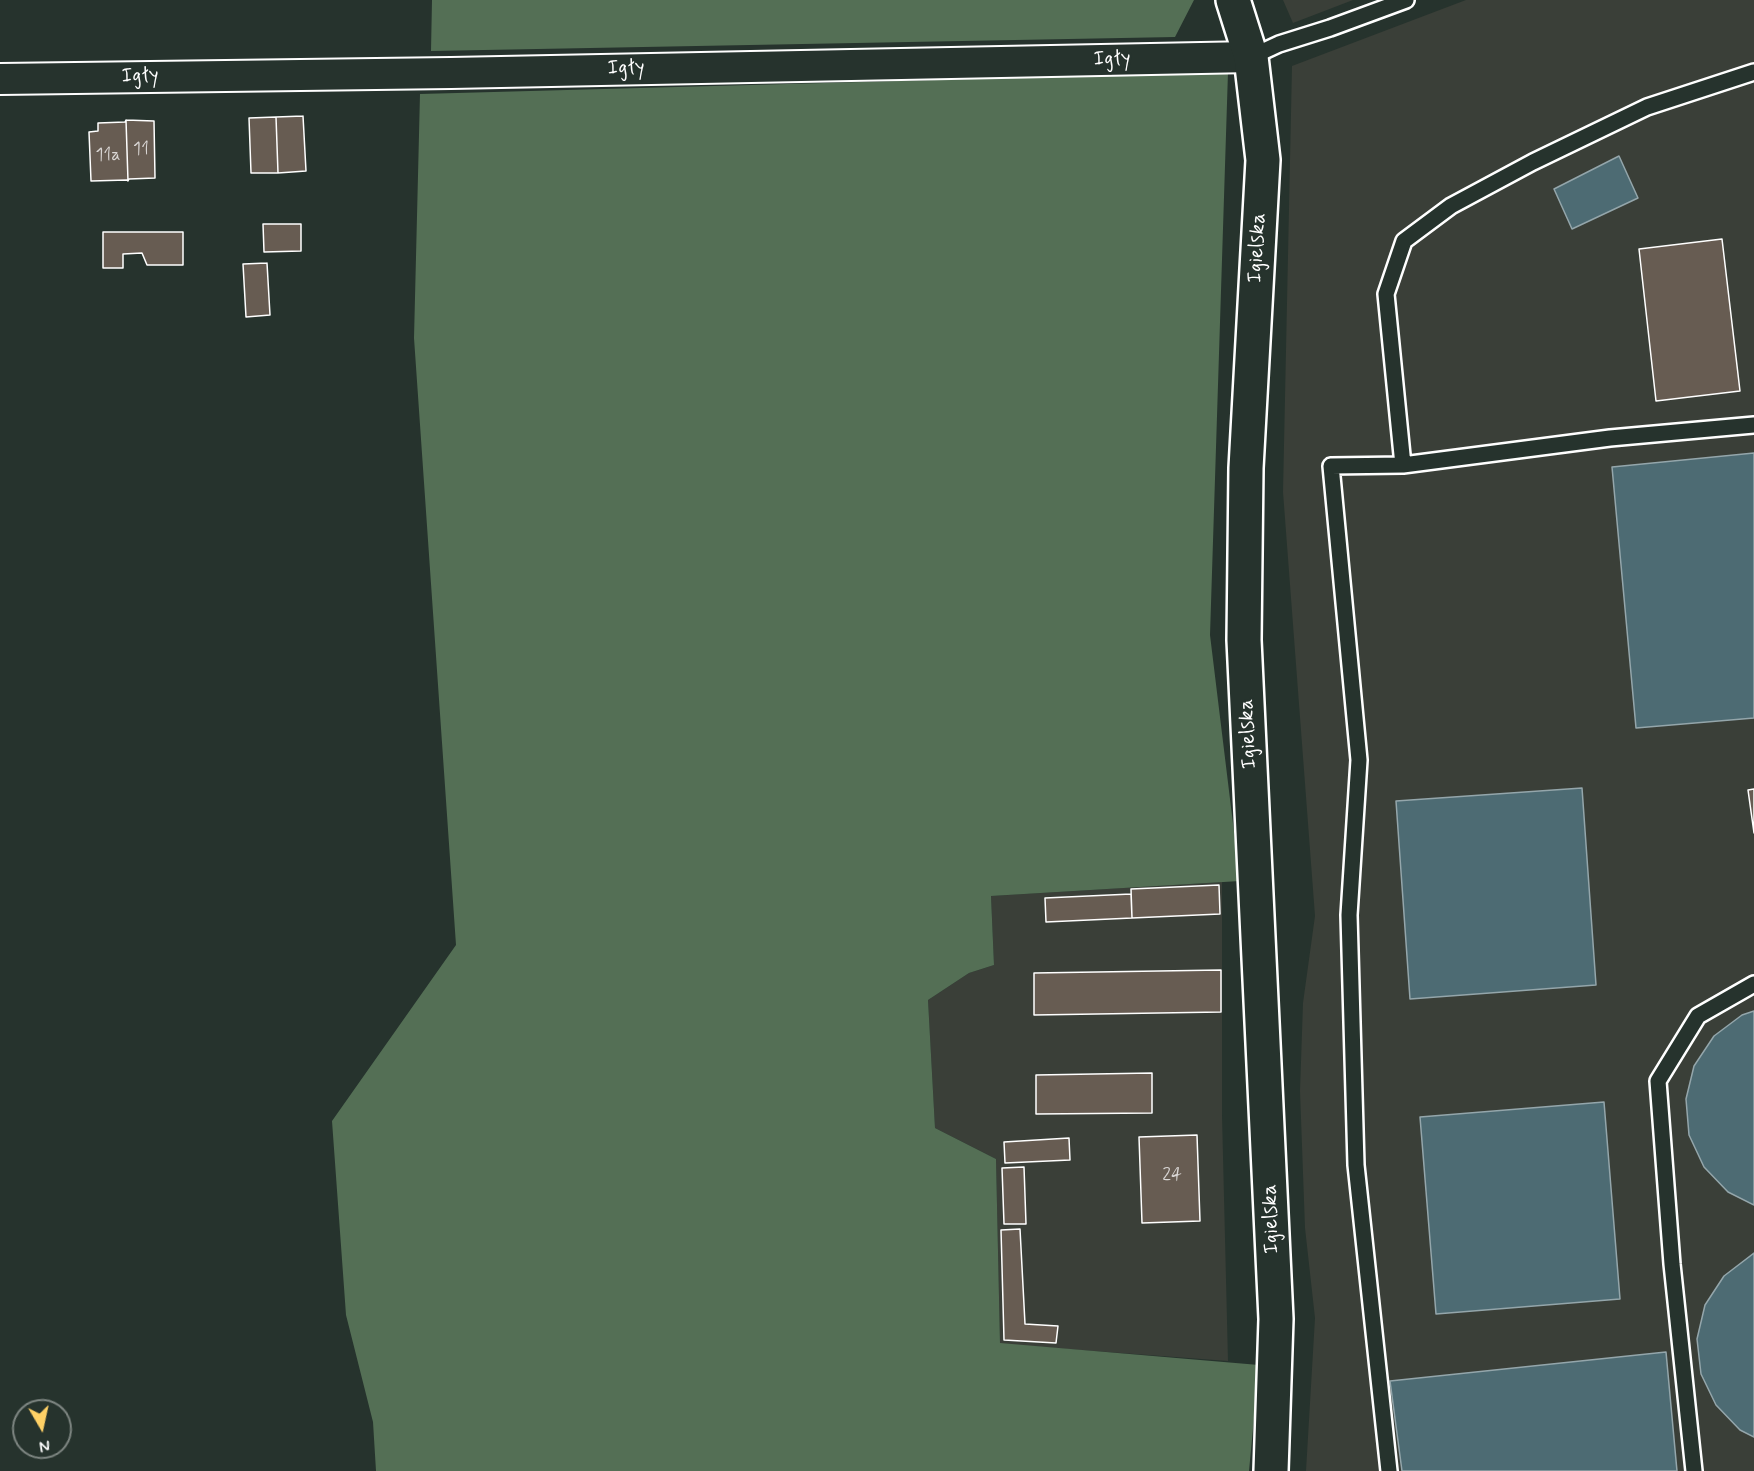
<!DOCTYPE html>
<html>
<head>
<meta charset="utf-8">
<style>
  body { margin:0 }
  #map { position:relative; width:1754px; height:1471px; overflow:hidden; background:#26332d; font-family:Mynerve,sans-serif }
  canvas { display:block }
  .north { position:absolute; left:12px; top:1399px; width:60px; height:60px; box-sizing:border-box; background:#26332d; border:2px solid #7d8581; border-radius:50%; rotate:171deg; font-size:16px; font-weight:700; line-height:24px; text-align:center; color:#fff }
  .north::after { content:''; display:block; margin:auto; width:21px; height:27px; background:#ffd166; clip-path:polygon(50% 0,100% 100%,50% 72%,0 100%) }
</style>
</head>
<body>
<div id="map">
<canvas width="1754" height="1471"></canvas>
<div class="north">N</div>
</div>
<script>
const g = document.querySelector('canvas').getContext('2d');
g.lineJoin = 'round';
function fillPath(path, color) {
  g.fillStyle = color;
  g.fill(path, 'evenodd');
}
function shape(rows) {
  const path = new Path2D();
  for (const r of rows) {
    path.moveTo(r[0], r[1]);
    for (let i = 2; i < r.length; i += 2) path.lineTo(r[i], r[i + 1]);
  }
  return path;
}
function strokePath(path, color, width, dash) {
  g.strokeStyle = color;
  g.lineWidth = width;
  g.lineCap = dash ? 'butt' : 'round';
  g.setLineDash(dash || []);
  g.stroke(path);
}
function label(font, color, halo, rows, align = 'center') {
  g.font = font + ' Mynerve,sans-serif';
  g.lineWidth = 4.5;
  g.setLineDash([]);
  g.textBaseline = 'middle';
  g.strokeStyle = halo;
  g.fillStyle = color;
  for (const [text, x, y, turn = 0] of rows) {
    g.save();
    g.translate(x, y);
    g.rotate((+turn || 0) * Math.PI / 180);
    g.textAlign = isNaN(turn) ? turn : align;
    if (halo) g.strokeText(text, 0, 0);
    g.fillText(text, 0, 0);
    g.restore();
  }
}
const built = shape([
  [1283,0,1353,0,1293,23],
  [1466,0,1754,0,1754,1471,1306,1471,1315,1318,1305,1228,1300,1091,1303,1003,1315,916,1283,492,1292,66],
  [1222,882,1222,1115,1228,1361,1000,1344,996,1159,935,1128,928,1000,969,973,994,965,991,896]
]);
const green = shape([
  [432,0,1194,0,1175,37,431,51],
  [1228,72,1210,635,1240,881,991,896,994,965,969,973,928,1000,935,1128,996,1159,1000,1343,1259,1365,1249,1471,376,1471,373,1422,346,1315,332,1121,456,945,414,338,420,94]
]);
const water = shape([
  [1619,156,1638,198,1572,229,1554,189,1619,156],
  [1754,453,1754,718,1636,728,1612,467,1754,453],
  [1582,788,1596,985,1410,999,1396,801,1582,788],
  [1754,1011,1754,1205,1728,1192,1704,1167,1689,1135,1686,1099,1694,1066,1714,1036,1742,1015,1754,1011],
  [1604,1102,1620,1299,1436,1314,1420,1117,1604,1102],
  [1754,1253,1754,1437,1740,1430,1716,1405,1701,1374,1697,1339,1705,1305,1724,1276,1754,1253],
  [1666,1352,1677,1471,1402,1471,1390,1381,1666,1352]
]);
const building = shape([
  [303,116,306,171,278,173,276,117,303,116],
  [276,117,278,173,251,173,249,118,276,117],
  [126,120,154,121,155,178,129,179,128,181,126,120],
  [126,120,128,181,127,180,91,181,89,132,98,131,98,123,125,122,126,120],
  [263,224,301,224,301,251,264,252,263,224],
  [103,232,183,232,183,265,147,265,142,253,123,254,123,268,103,268,103,232],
  [1722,239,1740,391,1656,401,1639,249,1722,239],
  [267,263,270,315,246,317,243,264,267,263],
  [1754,789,1754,833,1748,790,1754,789],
  [1219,885,1220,914,1132,918,1131,889,1219,885],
  [1131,894,1132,918,1046,922,1045,898,1131,894],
  [1221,970,1221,1012,1034,1015,1034,973,1221,970],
  [1152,1073,1152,1113,1036,1114,1036,1075,1152,1073],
  [1197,1135,1200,1221,1142,1223,1139,1137,1197,1135],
  [1069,1138,1070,1160,1005,1163,1004,1142,1069,1138],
  [1024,1167,1026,1224,1004,1224,1002,1168,1024,1167],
  [1020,1229,1025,1324,1058,1326,1056,1343,1004,1340,1001,1230,1020,1229]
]);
const lane = shape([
  [1251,57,1279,44,1330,28,1406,0],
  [1754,72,1647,107,1533,162,1451,206,1404,241,1386,294,1403,465,1610,438,1754,425],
  [1389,1471,1356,1165,1349,915,1359,760,1331,466,1403,465],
  [1694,1471,1672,1264,1658,1081,1698,1016,1754,984]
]);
const street = shape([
  [0,79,451,73,1251,57]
]);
const secondary = shape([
  [1233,0,1251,57,1263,160,1246,468,1244,640,1276,1319,1271,1471]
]);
const numberNames = [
  ["11",141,150],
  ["11a",108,156],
  ["24",1172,1175]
];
const streetNames = [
  ["Igły",1112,60,-1],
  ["Igły",626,69,-1],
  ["Igły",140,77,-1],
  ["Igielska",1258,248,-87],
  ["Igielska",1249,734,-93],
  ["Igielska",1272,1219,-92]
];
fillPath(built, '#3a3f38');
fillPath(green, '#546f55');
fillPath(water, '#4d6b73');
strokePath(water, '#94a6ab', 1.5);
fillPath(building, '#675c52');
strokePath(building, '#fff', 1.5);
strokePath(lane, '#fff', 20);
strokePath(street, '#fff', 34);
strokePath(secondary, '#fff', 38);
strokePath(lane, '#26332d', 15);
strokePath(street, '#26332d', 30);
strokePath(secondary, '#26332d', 33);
label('18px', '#d9d6d4', null, numberNames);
label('21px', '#fff', '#26332d', streetNames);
</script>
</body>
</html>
